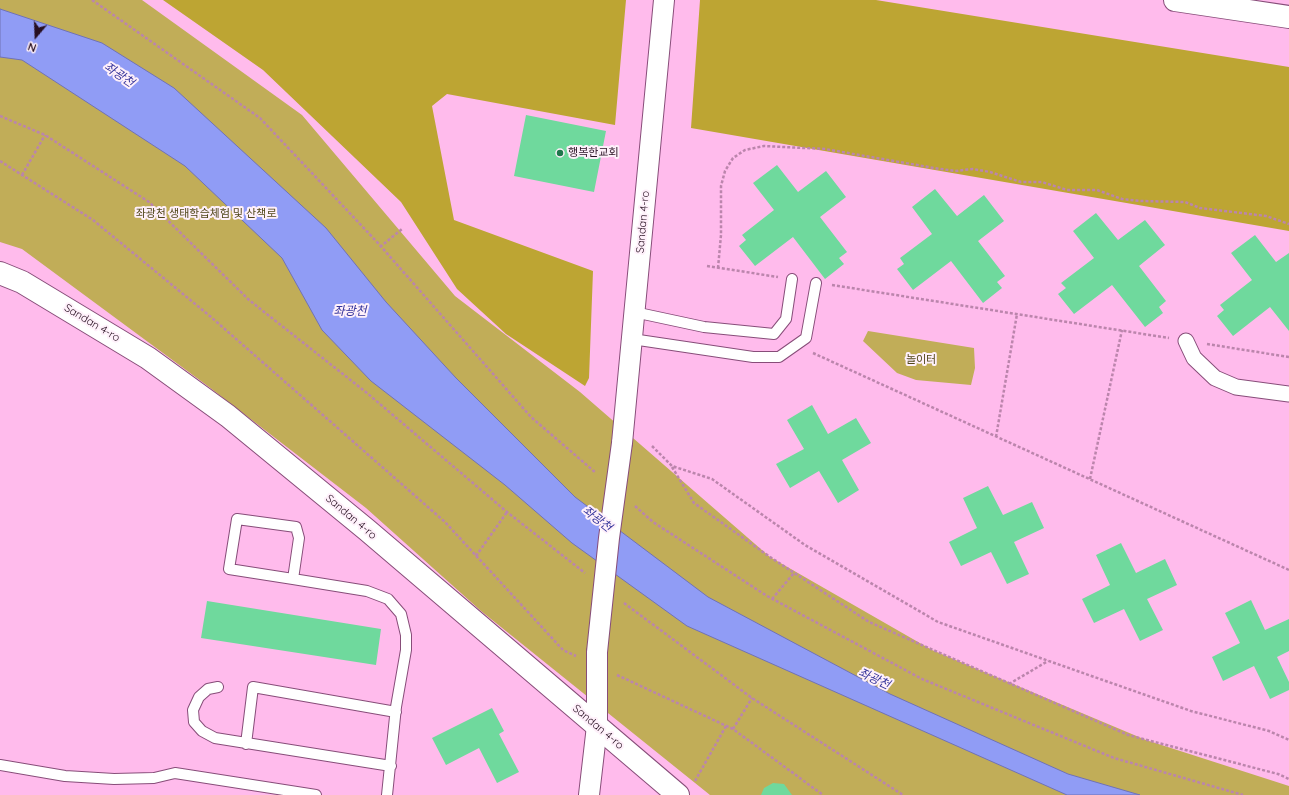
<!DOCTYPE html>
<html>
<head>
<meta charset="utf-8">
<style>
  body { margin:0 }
  #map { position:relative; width:1289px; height:795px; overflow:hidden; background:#ffbbec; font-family:Quicksand,sans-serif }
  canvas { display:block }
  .north { position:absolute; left:16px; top:16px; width:40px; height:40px; -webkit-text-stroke:3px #fef0fa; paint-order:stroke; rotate:199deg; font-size:11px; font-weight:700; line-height:16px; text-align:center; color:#270f21 }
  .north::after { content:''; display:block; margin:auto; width:14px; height:18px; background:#270f21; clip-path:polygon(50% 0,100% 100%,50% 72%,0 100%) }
</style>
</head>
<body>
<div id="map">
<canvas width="1289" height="795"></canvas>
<div class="north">N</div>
</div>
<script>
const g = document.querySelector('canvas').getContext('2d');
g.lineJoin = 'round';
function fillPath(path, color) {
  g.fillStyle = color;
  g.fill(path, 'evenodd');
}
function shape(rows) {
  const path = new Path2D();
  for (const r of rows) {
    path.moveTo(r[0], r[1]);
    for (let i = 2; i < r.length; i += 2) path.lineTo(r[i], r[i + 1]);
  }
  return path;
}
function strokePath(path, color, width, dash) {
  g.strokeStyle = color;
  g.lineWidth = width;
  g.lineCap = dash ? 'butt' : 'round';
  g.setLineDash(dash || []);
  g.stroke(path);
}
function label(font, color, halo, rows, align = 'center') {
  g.font = font + ' Quicksand,"Noto Sans KR",sans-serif';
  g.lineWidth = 4;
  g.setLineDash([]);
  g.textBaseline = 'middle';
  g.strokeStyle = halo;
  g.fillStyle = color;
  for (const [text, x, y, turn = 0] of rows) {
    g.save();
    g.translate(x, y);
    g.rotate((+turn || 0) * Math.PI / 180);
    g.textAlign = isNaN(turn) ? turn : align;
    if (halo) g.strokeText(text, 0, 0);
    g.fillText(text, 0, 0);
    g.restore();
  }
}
const green = shape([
  [0,0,142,0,302,115,455,296,580,392,770,557,932,650,1146,740,1289,786,1289,795,710,795,481,611,366,508,209,387,22,249,0,242],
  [868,331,974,348,975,368,971,385,916,380,897,373,863,341]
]);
const forest = shape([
  [163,0,626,0,615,125,447,94,432,106,454,220,593,271,589,378,585,386,506,334,457,289,401,202,263,70],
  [700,0,876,0,1289,67,1289,231,691,128]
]);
const water = shape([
  [0,9,102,43,174,88,326,228,386,302,456,378,575,497,708,597,890,694,1068,774,1140,795,1067,795,687,626,572,543,505,485,371,381,322,330,282,258,185,166,22,60,0,57,0,9]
]);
const building = shape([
  [526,115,606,131,594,192,514,176],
  [777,165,798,192,826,171,846,197,820,217,847,252,839,258,844,264,825,279,793,237,755,266,739,246,746,240,742,235,774,210,753,183],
  [935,189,957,216,984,195,1004,221,978,241,1005,276,997,282,1002,288,983,303,951,261,913,290,897,269,904,264,900,258,932,234,912,207],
  [1096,213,1118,240,1145,220,1165,245,1139,266,1166,301,1159,307,1163,313,1145,327,1112,285,1074,314,1058,294,1066,288,1061,283,1094,258,1073,231],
  [1255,235,1276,262,1289,253,1289,331,1270,307,1233,336,1217,316,1224,310,1220,305,1252,280,1231,253],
  [812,405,828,434,856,418,871,443,842,460,859,490,838,503,819,471,790,488,776,464,804,449,787,420],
  [988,486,1003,515,1032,502,1044,528,1014,542,1029,574,1007,584,991,552,961,566,949,542,977,528,963,498],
  [1121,543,1136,573,1165,559,1177,585,1147,599,1163,630,1140,641,1124,609,1094,623,1082,599,1110,585,1096,555],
  [1251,600,1265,630,1289,619,1289,651,1277,657,1289,682,1289,690,1270,699,1254,666,1223,681,1212,657,1240,643,1225,613],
  [207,601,381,629,376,665,201,638],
  [492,708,504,731,499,734,519,772,497,783,479,748,446,765,432,738],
  [773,783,784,784,792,795,761,795,764,788]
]);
const path = shape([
  [92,0,260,118,377,242,531,417,596,473],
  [0,116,45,135,149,202,249,300,367,393,507,512,585,573],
  [0,161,93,220,211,317,445,522,563,650,576,656],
  [22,175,45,135],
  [380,247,402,229],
  [707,266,778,277],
  [718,268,721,235,721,186,725,171,733,158,745,150,764,146,825,149,934,168,955,171,973,169,990,172,1021,182,1042,182,1067,190,1097,190,1122,199,1141,201,1185,202,1200,208,1266,216,1289,224],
  [832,285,1169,338],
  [1207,344,1289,357],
  [813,353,1289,570],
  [996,437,1017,314],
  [652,446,672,466,712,479,805,545,938,622,1191,711,1269,731,1289,740],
  [672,467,694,503,770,557,869,622,1128,735,1278,774,1289,779],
  [1090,479,1122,330],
  [635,506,653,522,767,596,922,679,1114,758,1243,795],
  [476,556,507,512],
  [772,599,794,573],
  [624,603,752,698,903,795],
  [617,675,733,729,823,795],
  [1009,684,1048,661],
  [733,729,752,698],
  [695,781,726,726]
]);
const service = shape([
  [634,312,704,327,774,334,786,319,792,279],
  [632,339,753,357,779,357,806,338,816,283],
  [293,579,299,538,296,527,237,519,229,569,293,579,367,591,388,599,401,614,406,635,406,650,396,707,387,795],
  [218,687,208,689,199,697,193,710,194,722,202,731,215,738,391,766],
  [246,744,253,687,396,712],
  [0,765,65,776,114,779,154,778,175,773,316,795]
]);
const pedestrian = shape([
  [1186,341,1194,358,1215,378,1236,387,1289,394]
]);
const minor = shape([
  [622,443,664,0],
  [589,795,597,726,597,652]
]);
const tertiary = shape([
  [1175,0,1289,17],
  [0,273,22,282,148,358,228,416,367,530,678,795]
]);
const minorBridge = shape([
  [597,652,609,538,622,443]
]);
const markers = [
  [560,153,4,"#1e774b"]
];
const poiNames = [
  ["행복한교회",568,153]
];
const parkNames = [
  ["좌광천 생태학습체험 및 산책로",206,214],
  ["놀이터",921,360]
];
const streetNames = [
  ["Sandan 4-ro",643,222,-85],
  ["Sandan 4-ro",92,323,31],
  ["Sandan 4-ro",351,517,40],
  ["Sandan 4-ro",598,727,40]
];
const waterNames = [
  ["좌광천",119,75,35],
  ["좌광천",350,311],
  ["좌광천",597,519,38],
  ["좌광천",874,679,25]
];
fillPath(green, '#c1ad58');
fillPath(forest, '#bda533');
fillPath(water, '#909cf5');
strokePath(water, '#7072b5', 1);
fillPath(building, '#6fd99d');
strokePath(service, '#874d79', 12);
strokePath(pedestrian, '#874d79', 17);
strokePath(minor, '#874d79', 22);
strokePath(tertiary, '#874d79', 24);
strokePath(path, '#bb85ac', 2.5, [3, 2]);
strokePath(service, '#fff', 10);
strokePath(pedestrian, '#fff', 15);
strokePath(minor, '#fff', 20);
strokePath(tertiary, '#fff', 22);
strokePath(minorBridge, '#874d79', 22, []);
strokePath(minorBridge, '#fff', 20);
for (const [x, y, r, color] of markers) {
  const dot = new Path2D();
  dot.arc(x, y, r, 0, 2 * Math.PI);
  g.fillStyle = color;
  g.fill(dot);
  strokePath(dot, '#fef0fa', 1.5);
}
label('11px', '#270f21', '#fef0fa', poiNames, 'left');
label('11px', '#51471a', '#fef0fa', parkNames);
label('11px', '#270f21', '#fef0fa', streetNames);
label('italic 12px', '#36359b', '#fef0fa', waterNames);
</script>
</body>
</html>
